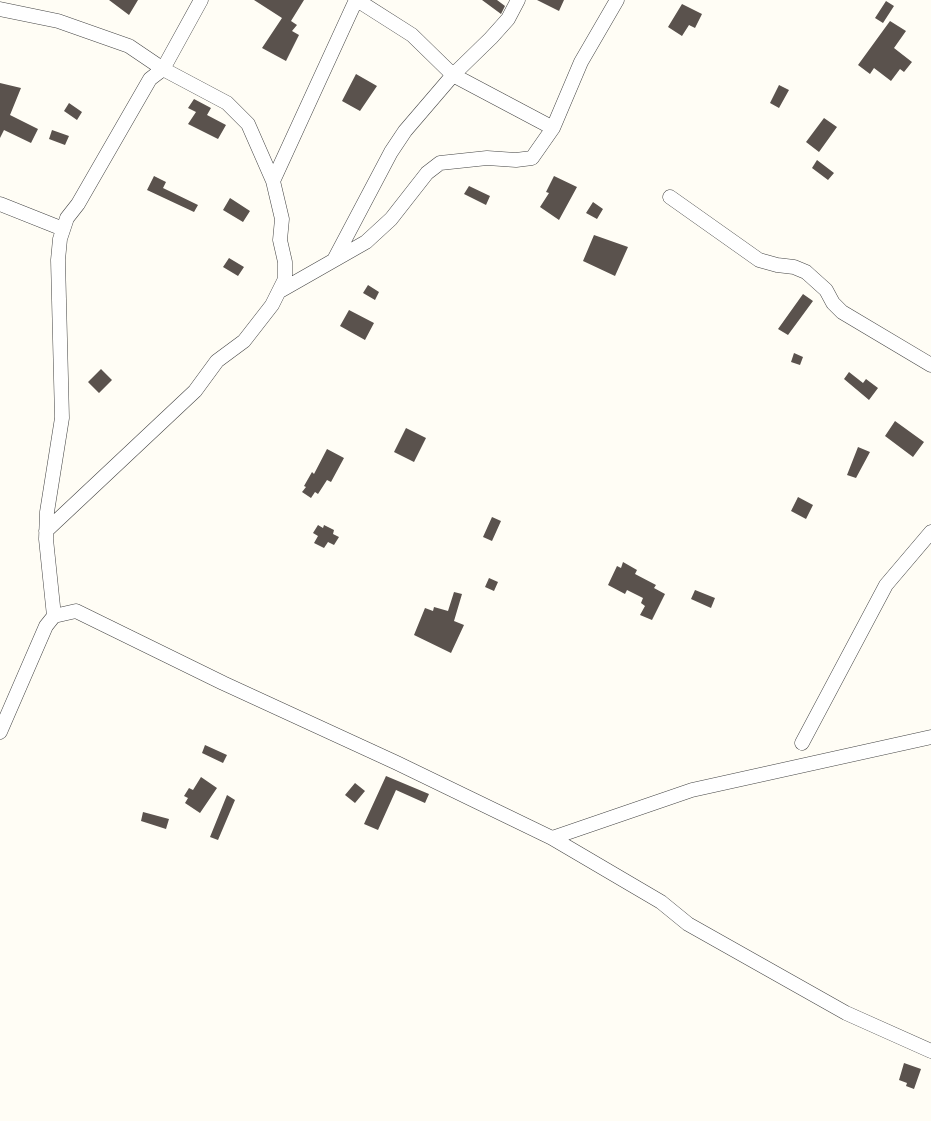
<!DOCTYPE html>
<html>
<head>
<meta charset="utf-8">
<style>
  body { margin:0 }
  canvas { display:block; background:#fffdf5 }
</style>
</head>
<body>
<canvas width="931" height="1121"></canvas>
<script>
const g = document.querySelector('canvas').getContext('2d');
g.lineJoin = 'round';
function fillPath(path, color) {
  g.fillStyle = color;
  g.fill(path, 'evenodd');
}
function shape(rows) {
  const path = new Path2D();
  for (const r of rows) {
    path.moveTo(r[0], r[1]);
    for (let i = 2; i < r.length; i += 2) path.lineTo(r[i], r[i + 1]);
  }
  return path;
}
function strokePath(path, color, width, dash) {
  g.strokeStyle = color;
  g.lineWidth = width;
  g.lineCap = dash ? 'butt' : 'round';
  g.setLineDash(dash || []);
  g.stroke(path);
}
const building = shape([
  [109,0,138,0,129,15],
  [254,0,304,0,291,21,297,25,292,31,299,35,286,61,262,48,282,18],
  [482,0,497,0,505,6,501,14],
  [537,0,564,0,559,11],
  [886,1,894,6,883,23,875,18],
  [682,4,702,14,695,28,689,25,682,36,668,27],
  [890,21,906,31,894,48,912,62,904,72,900,69,891,81,874,68,870,74,858,65],
  [356,74,377,86,360,111,342,101],
  [0,83,21,88,10,115,38,129,31,143,4,130,0,138],
  [779,85,789,90,779,108,770,103],
  [194,99,211,108,207,115,226,125,218,139,188,124,196,112,188,108],
  [69,103,82,112,77,120,64,111],
  [824,118,837,127,819,152,806,142],
  [52,130,69,136,65,145,49,139],
  [817,160,834,173,828,180,812,168],
  [154,176,166,182,163,188,198,205,194,212,147,190],
  [554,176,577,187,559,220,540,207,549,193,546,192],
  [469,186,490,196,486,205,464,194],
  [230,198,250,211,243,222,223,210],
  [593,202,603,209,597,219,586,213],
  [594,235,628,247,615,276,583,261],
  [229,258,244,267,238,276,223,267],
  [368,285,379,292,375,300,363,293],
  [803,294,813,301,788,335,778,329],
  [349,310,374,323,365,340,340,326],
  [794,353,803,357,800,365,791,362],
  [101,369,112,380,99,393,88,382],
  [849,372,863,383,866,379,878,388,869,400,844,379],
  [895,421,924,442,913,457,885,436],
  [406,428,426,438,414,462,394,452],
  [858,447,870,452,856,478,847,475],
  [327,449,344,458,331,482,327,480,318,494,315,492,311,498,302,492,306,487,304,486,312,472,314,474],
  [798,497,813,505,806,519,791,511],
  [492,517,501,521,492,541,483,537],
  [318,525,323,528,324,525,334,530,333,534,339,537,334,545,328,542,324,548,314,543,318,536,313,533],
  [623,562,637,570,635,574,656,585,654,588,665,594,652,620,640,615,645,606,641,603,643,598,627,590,625,594,608,585,617,566,621,568],
  [489,578,498,582,494,591,485,587],
  [695,590,715,598,711,608,691,599],
  [454,592,462,594,454,621,464,625,451,653,414,635,425,608,433,611,434,607,448,611],
  [205,745,227,755,223,763,202,753],
  [386,776,429,794,425,803,396,790,378,830,364,824],
  [201,777,217,788,200,813,185,803,188,798,184,796,189,788,193,790],
  [355,783,365,791,355,803,345,795],
  [227,795,235,800,218,840,210,837],
  [143,812,169,819,166,829,141,821],
  [904,1063,921,1069,914,1089,906,1086,907,1083,899,1080]
]);
const street = shape([
  [357,0,412,35,453,75,553,128],
  [0,9,58,21,129,46,163,69,227,103,248,124,273,181,282,219,280,240,285,262,285,279,272,305,244,341,217,361,195,391,46,531],
  [273,181,356,0],
  [670,197,759,260,777,265,794,267,806,272,826,290,833,303,842,312,931,365],
  [0,204,63,229],
  [335,258,391,152,405,131,453,75,491,38,508,19,518,0],
  [280,291,366,242,391,219,427,173,440,163,487,158,516,160,532,158,553,128,581,62,617,0],
  [54,616,46,539,47,512,62,418,58,260,60,239,67,218,78,204,150,79,163,69,201,0],
  [0,732,46,626,54,616,76,611,223,683,397,763,552,838,661,902,688,924,846,1013,931,1051],
  [802,743,886,585,931,532],
  [552,838,692,790,931,737]
]);
fillPath(building, '#5a524d');
strokePath(street, '#444', 15);
strokePath(street, '#fff', 14);
</script>
</body>
</html>
